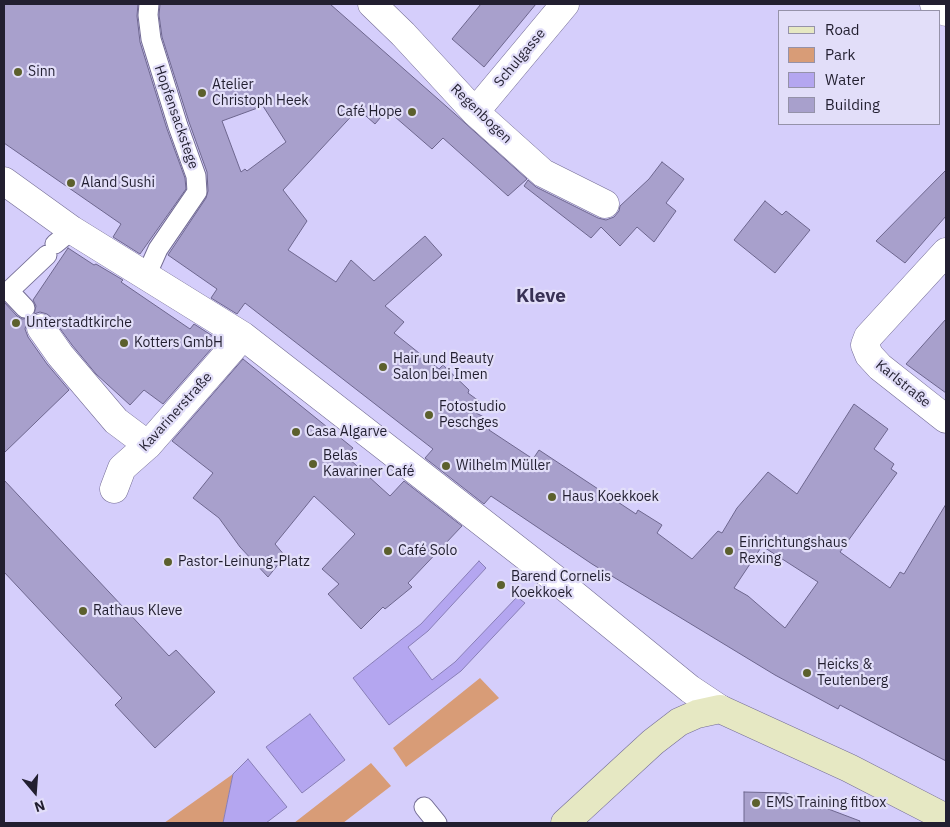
<!DOCTYPE html>
<html>
<head>
<meta charset="utf-8">
<style>
  body { margin:0 }
  #map { position:relative; width:950px; height:827px; overflow:hidden; background:#d5cefb; font-family:"IBM Plex Sans",sans-serif }
  canvas { display:block }
  .frame { position:absolute; inset:0; border:5px solid #221f30; pointer-events:none }
  .legend { position:absolute; left:778px; top:10px; width:162px; height:115px; box-sizing:border-box; background:#e2def9; border:1px solid #9592a9; margin:0; padding:6px 9px; list-style:none; font-size:15px; color:#221f30 }
  .legend li { display:flex; align-items:center; gap:10px; height:25px }
  .legend b { width:25px; border:1px solid #9592a9 }
  .north { position:absolute; left:10px; top:767px; width:50px; height:50px; -webkit-text-stroke:4px #e2def9; paint-order:stroke; rotate:162deg; font-size:14px; font-weight:700; line-height:20px; text-align:center; color:#221f30 }
  .north::after { content:''; display:block; margin:auto; width:18px; height:22px; background:#221f30; clip-path:polygon(50% 0,100% 100%,50% 72%,0 100%) }
</style>
</head>
<body>
<div id="map">
<canvas width="950" height="827"></canvas>
<div class="frame"></div>
<ul class="legend">
<li><b style="height:6px;background:#e6e8c3"></b>Road</li>
<li><b style="height:14px;background:#d89c77"></b>Park</li>
<li><b style="height:14px;background:#b4a6f0"></b>Water</li>
<li><b style="height:14px;background:#a8a0cc"></b>Building</li>
</ul>
<div class="north">N</div>
</div>
<script>
const g = document.querySelector('canvas').getContext('2d');
g.lineJoin = 'round';
function fillPath(path, color) {
  g.fillStyle = color;
  g.fill(path, 'evenodd');
}
function shape(rows) {
  const path = new Path2D();
  for (const r of rows) {
    path.moveTo(r[0], r[1]);
    for (let i = 2; i < r.length; i += 2) path.lineTo(r[i], r[i + 1]);
  }
  return path;
}
function strokePath(path, color, width, dash) {
  g.strokeStyle = color;
  g.lineWidth = width;
  g.lineCap = dash ? 'butt' : 'round';
  g.setLineDash(dash || []);
  g.stroke(path);
}
function label(font, color, halo, rows, align = 'center') {
  g.font = font + ' "IBM Plex Sans",sans-serif';
  g.lineWidth = 4.5;
  g.setLineDash([]);
  g.textBaseline = 'middle';
  g.strokeStyle = halo;
  g.fillStyle = color;
  for (const [text, x, y, turn = 0] of rows) {
    g.save();
    g.translate(x, y);
    g.rotate((+turn || 0) * Math.PI / 180);
    g.textAlign = isNaN(turn) ? turn : align;
    if (halo) g.strokeText(text, 0, 0);
    g.fillText(text, 0, 0);
    g.restore();
  }
}
const green = shape([
  [480,678,499,698,406,767,393,748],
  [371,763,391,786,343,823,294,823],
  [233,774,223,823,164,823]
]);
const water = shape([
  [479,561,486,568,428,631,408,647,432,680,455,662,517,597,525,603,461,671,389,725,353,678,421,624,479,561],
  [310,714,345,760,302,793,266,747,310,714],
  [248,759,287,807,266,823,223,823,233,774,248,759]
]);
const building = shape([
  [4,4,138,4,137,16,140,42,167,129,185,178,186,189,140,254,113,237,121,224,4,143,4,4],
  [160,4,330,4,455,114,527,179,508,196,443,138,432,149,387,110,375,124,358,109,283,190,307,221,288,250,336,282,351,260,374,281,425,236,442,255,385,306,404,322,394,333,439,369,443,365,469,390,468,393,483,404,476,413,492,421,489,430,533,459,539,450,636,514,638,510,662,525,657,533,692,559,718,531,722,533,737,508,768,472,797,494,854,404,888,429,874,449,894,464,891,469,897,473,840,552,890,588,900,572,904,574,946,504,946,761,840,705,838,709,775,675,592,564,491,496,484,504,425,458,433,449,245,303,237,314,211,298,217,289,168,255,206,198,208,191,207,172,189,122,162,37,159,15,160,4],
  [263,106,286,142,247,171,245,169,241,172,222,121,263,106],
  [762,546,818,582,785,628,748,596,734,588,762,546],
  [481,4,536,4,484,67,452,39,481,4],
  [662,162,684,179,666,203,676,211,654,242,637,227,620,246,601,227,591,238,524,186,528,180,536,187,598,218,606,220,614,217,619,211,620,206,649,179,662,162],
  [946,170,946,216,905,263,876,241,946,170],
  [765,201,782,215,786,211,810,230,775,273,734,240,765,201],
  [68,248,94,265,96,264,123,280,121,282,190,329,194,324,219,340,163,404,144,390,130,405,96,374,72,345,53,319,47,314,40,312,34,314,36,306,33,300,68,248],
  [4,302,17,316,22,319,30,318,27,322,25,329,28,337,47,364,69,390,4,453,4,302],
  [946,319,946,393,906,364,946,319],
  [243,359,353,448,346,456,390,496,404,481,462,526,408,583,412,587,385,609,383,607,361,629,328,594,339,584,322,569,355,534,314,496,275,544,285,556,268,577,240,547,219,518,193,498,213,473,172,441,243,359],
  [4,480,169,656,176,650,215,692,155,748,115,705,122,698,4,572,4,480],
  [744,792,786,793,860,821,859,823,744,823,744,792]
]);
const lane = shape([
  [55,244,72,230],
  [146,276,158,249,197,192,196,176,178,126,151,39,148,15,149,4],
  [25,308,9,291,47,255],
  [424,807,437,823]
]);
const street = shape([
  [372,4,403,34,475,112,543,173,605,204],
  [934,4,946,12],
  [475,112,565,4],
  [4,181,72,230,243,336,555,579,690,689,720,709],
  [946,252,868,337,865,345,869,355,880,367,946,419],
  [41,328,60,355,116,421,148,445],
  [114,489,122,468,148,445,243,336]
]);
const secondary = shape([
  [565,823,653,742,679,722,697,714,720,709,849,768,946,818]
]);
const markers = [
  [18,72,5,"#5c602d"],
  [202,93,5,"#5c602d"],
  [412,112,5,"#5c602d"],
  [71,183,5,"#5c602d"],
  [16,323,5,"#5c602d"],
  [124,343,5,"#5c602d"],
  [383,367,5,"#5c602d"],
  [429,415,5,"#5c602d"],
  [296,432,5,"#5c602d"],
  [313,464,5,"#5c602d"],
  [446,466,5,"#5c602d"],
  [552,497,5,"#5c602d"],
  [388,551,5,"#5c602d"],
  [729,551,5,"#5c602d"],
  [168,562,5,"#5c602d"],
  [501,585,5,"#5c602d"],
  [83,611,5,"#5c602d"],
  [807,673,5,"#5c602d"],
  [756,803,5,"#5c602d"]
];
const streetNames = [
  ["Schulgasse",520,58,-50],
  ["Regenbogen",481,114,44],
  ["Hopfensackstege",176,117,71],
  ["Karlstraße",903,384,39],
  ["Kavarinerstraße",176,412,-48]
];
const poiNames = [
  ["Sinn",28,72],
  ["Atelier",212,85],
  ["Christoph Heek",212,101],
  ["Café Hope",402,112,"right"],
  ["Aland Sushi",81,183],
  ["Unterstadtkirche",26,323],
  ["Kotters GmbH",134,343],
  ["Hair und Beauty",393,359],
  ["Salon bei Imen",393,375],
  ["Fotostudio",439,407],
  ["Peschges",439,423],
  ["Casa Algarve",306,432],
  ["Belas",323,456],
  ["Kavariner Café",323,472],
  ["Wilhelm Müller",456,466],
  ["Haus Koekkoek",562,497],
  ["Einrichtungshaus",739,543],
  ["Rexing",739,559],
  ["Café Solo",398,551],
  ["Pastor-Leinung-Platz",178,562],
  ["Barend Cornelis",511,577],
  ["Koekkoek",511,593],
  ["Rathaus Kleve",93,611],
  ["Heicks &",817,665],
  ["Teutenberg",817,681],
  ["EMS Training fitbox",766,803]
];
const districtNames = [
  ["Kleve",541,297]
];
fillPath(green, '#d89c77');
fillPath(water, '#b4a6f0');
strokePath(water, '#887eb6', 1);
fillPath(building, '#a8a0cc');
strokePath(building, '#6d668e', 1);
strokePath(lane, '#746d95', 21);
strokePath(street, '#746d95', 29);
strokePath(secondary, '#746d95', 29);
strokePath(lane, '#fff', 19);
strokePath(street, '#fff', 28);
strokePath(secondary, '#e6e8c3', 28);
for (const [x, y, r, color] of markers) {
  const dot = new Path2D();
  dot.arc(x, y, r, 0, 2 * Math.PI);
  g.fillStyle = color;
  g.fill(dot);
  strokePath(dot, '#e2def9', 2);
}
label('14px', '#221f30', '#e2def9', streetNames);
label('14px', '#221f30', '#e2def9', poiNames, 'left');
label('bold 19px', '#383155', '#e2def9', districtNames);
</script>
</body>
</html>
